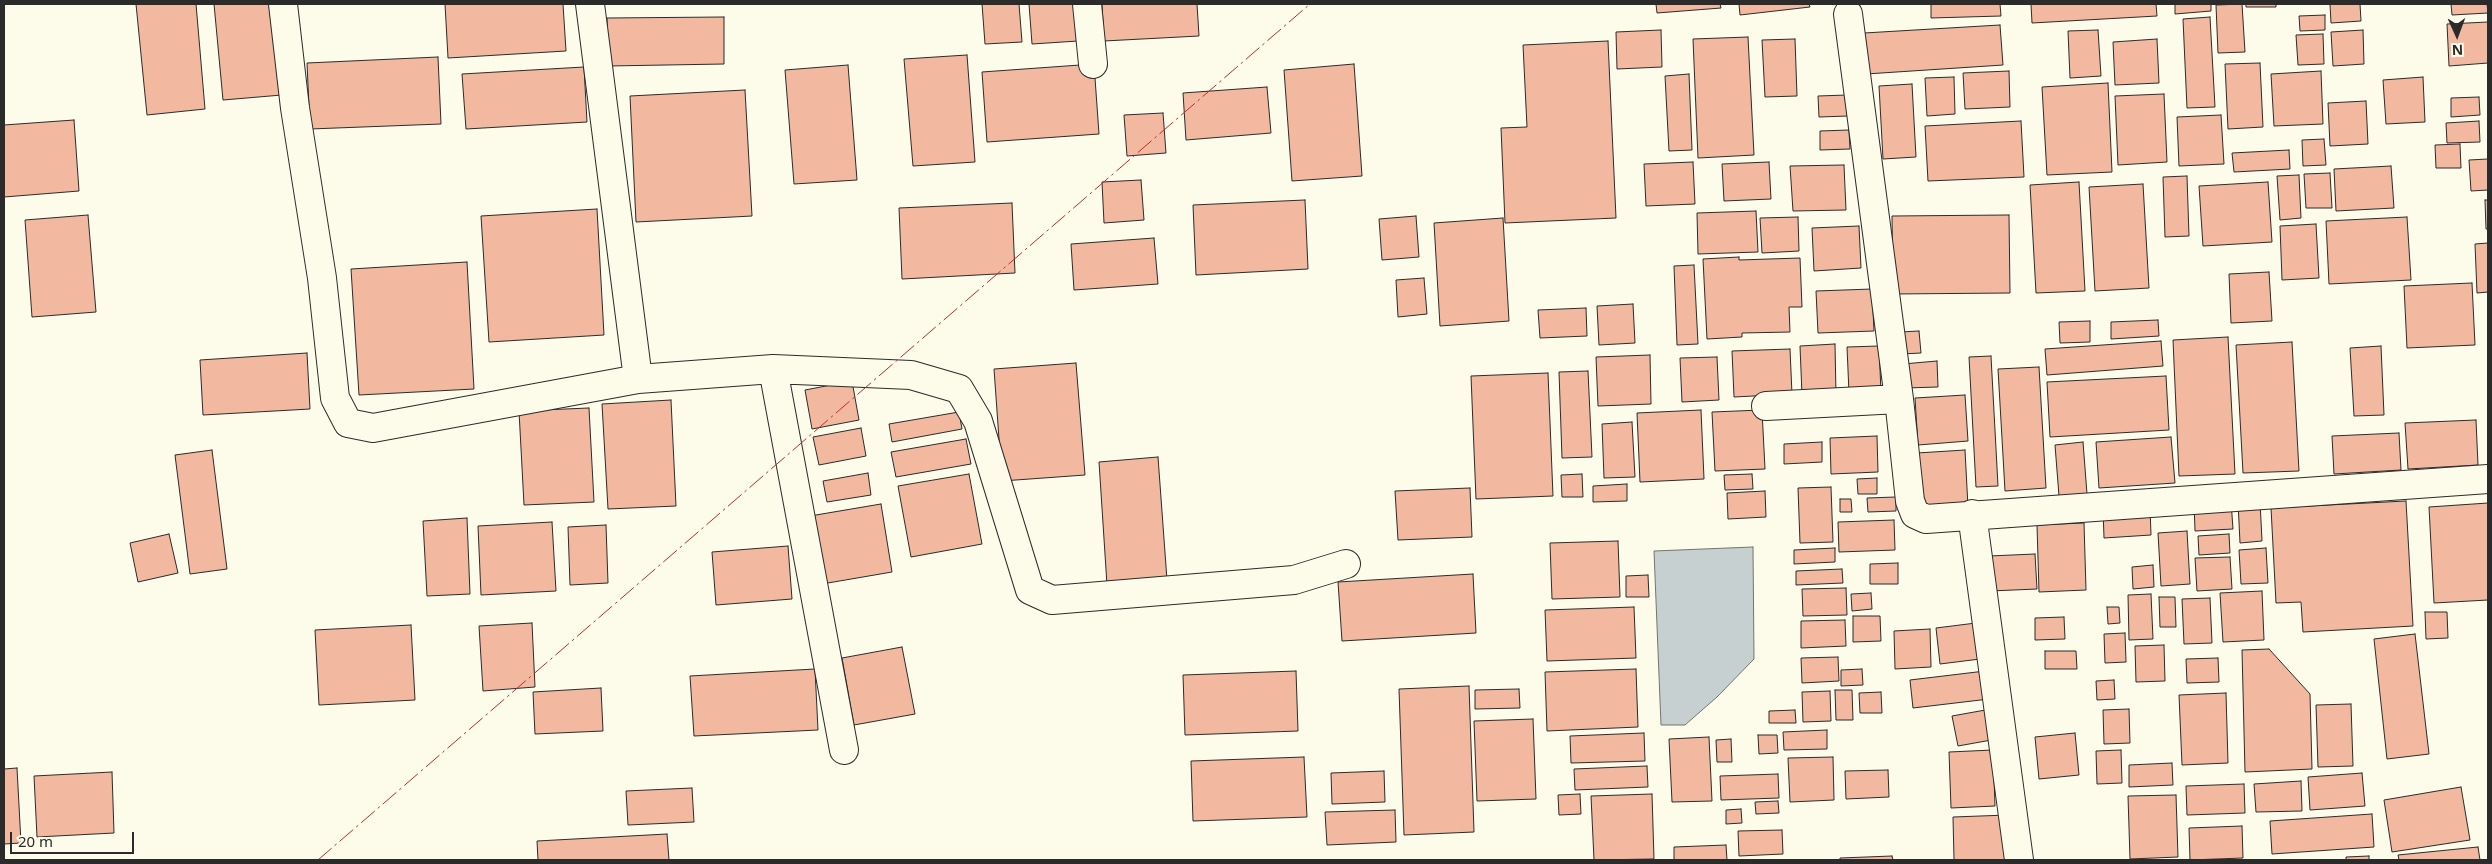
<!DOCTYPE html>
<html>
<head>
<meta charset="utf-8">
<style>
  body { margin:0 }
  #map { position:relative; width:2492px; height:864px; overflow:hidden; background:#fdfbea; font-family:"Noto Sans",sans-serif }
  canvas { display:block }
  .frame { position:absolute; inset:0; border:5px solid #2b2b2b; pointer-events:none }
  .north { position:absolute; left:2432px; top:10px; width:50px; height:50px; -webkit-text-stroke:4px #fdfbea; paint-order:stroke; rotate:178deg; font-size:14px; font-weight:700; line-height:20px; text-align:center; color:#2b2b2b }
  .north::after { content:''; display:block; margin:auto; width:18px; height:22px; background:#2b2b2b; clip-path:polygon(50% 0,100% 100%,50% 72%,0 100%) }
  .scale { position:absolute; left:10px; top:832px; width:124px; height:22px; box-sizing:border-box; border:2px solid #2b2b2b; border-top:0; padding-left:6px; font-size:15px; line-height:18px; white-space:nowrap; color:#2b2b2b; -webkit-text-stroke:4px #fdfbea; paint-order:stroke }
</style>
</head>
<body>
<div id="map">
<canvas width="2492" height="864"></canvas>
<div class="frame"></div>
<div class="north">N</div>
<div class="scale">20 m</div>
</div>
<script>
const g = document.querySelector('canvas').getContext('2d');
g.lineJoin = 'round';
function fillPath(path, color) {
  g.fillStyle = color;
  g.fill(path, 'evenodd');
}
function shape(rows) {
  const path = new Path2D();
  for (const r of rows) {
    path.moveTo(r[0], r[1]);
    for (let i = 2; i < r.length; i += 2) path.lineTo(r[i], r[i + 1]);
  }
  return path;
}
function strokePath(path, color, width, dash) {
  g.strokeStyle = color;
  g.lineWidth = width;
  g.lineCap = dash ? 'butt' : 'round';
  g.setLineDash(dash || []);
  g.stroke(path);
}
const water = shape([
  [1753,547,1754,659,1717,697,1685,725,1661,725,1654,551,1753,547]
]);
const building = shape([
  [136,4,196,4,205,109,147,115,136,4],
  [214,4,274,4,282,95,223,100,214,4],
  [445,4,563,4,566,51,448,58,445,4],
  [982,4,1019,4,1022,42,985,44,982,4],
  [1029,4,1075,4,1078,41,1032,44,1029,4],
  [1102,4,1197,4,1199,36,1104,41,1102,4],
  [1656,4,1720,4,1721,8,1657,13,1656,4],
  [1739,4,1809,4,1810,7,1740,15,1739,4],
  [1931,4,2000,4,2001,16,1931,18,1931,4],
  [2031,4,2156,4,2157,16,2032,23,2031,4],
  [2175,4,2211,4,2211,11,2175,14,2175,4],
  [2242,4,2245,52,2218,53,2216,5,2242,4],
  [2246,4,2276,4,2276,7,2246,7,2246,4],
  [2330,4,2360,4,2361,21,2331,23,2330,4],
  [2451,4,2487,4,2488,13,2452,15,2451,4],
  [2325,15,2325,30,2300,31,2299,16,2325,15],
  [724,17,724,64,608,66,607,18,724,17],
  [2210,17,2215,107,2187,108,2183,19,2210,17],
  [2488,22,2488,63,2449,66,2447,24,2488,22],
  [2000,25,2003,65,1866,74,1864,33,2000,25],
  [1661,30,1662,67,1617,69,1616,32,1661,30],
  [2098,30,2101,76,2070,78,2068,31,2098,30],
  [2363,30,2364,64,2333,66,2331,32,2363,30],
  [2323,34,2324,64,2298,65,2296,35,2323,34],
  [1748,37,1754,155,1698,158,1693,39,1748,37],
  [1795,39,1797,96,1765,97,1762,40,1795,39],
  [2157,39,2159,83,2115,85,2113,42,2157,39],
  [1608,41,1616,218,1505,223,1501,128,1527,127,1523,45,1608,41],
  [967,55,975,162,913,166,904,59,967,55],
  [438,57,441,124,310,129,307,63,438,57],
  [2260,63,2263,127,2228,129,2225,64,2260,63],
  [1094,64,1099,134,987,142,982,72,1094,64],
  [1354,64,1362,176,1292,181,1284,70,1354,64],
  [848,65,857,180,794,184,785,70,848,65],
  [584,67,587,122,466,129,462,74,584,67],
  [2009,71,2010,107,1965,109,1963,73,2009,71],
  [2321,71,2323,124,2274,126,2271,74,2321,71],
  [1689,74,1692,150,1669,151,1665,76,1689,74],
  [1954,77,1955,114,1927,116,1925,78,1954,77],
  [2423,77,2425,122,2386,124,2383,80,2423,77],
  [2108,83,2112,172,2047,175,2042,87,2108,83],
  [1912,84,1916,157,1883,159,1879,86,1912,84],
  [1267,87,1271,133,1186,140,1183,93,1267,87],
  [745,90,752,216,636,222,630,96,745,90],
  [2164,94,2167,162,2118,165,2115,96,2164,94],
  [1847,95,1848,116,1819,117,1818,96,1847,95],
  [2479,97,2480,115,2451,117,2451,98,2479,97],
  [2366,101,2368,144,2330,146,2328,103,2366,101],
  [1163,113,1166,153,1127,156,1124,115,1163,113],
  [2221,115,2224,164,2179,166,2177,117,2221,115],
  [74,120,79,191,4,197,4,125,74,120],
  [2021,121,2024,177,1928,181,1925,126,2021,121],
  [2479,121,2480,142,2447,143,2446,123,2479,121],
  [1849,130,1850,149,1820,150,1820,131,1849,130],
  [2324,139,2326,165,2303,166,2302,140,2324,139],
  [2460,144,2461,168,2436,168,2435,145,2460,144],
  [2289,150,2290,169,2234,172,2232,153,2289,150],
  [2488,159,2488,190,2471,191,2469,160,2488,159],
  [1693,162,1695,204,1646,206,1644,164,1693,162],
  [1769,162,1771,199,1724,201,1722,164,1769,162],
  [1844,165,1846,210,1793,211,1790,166,1844,165],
  [2391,166,2394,208,2336,211,2334,169,2391,166],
  [2330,173,2332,208,2306,208,2304,174,2330,173],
  [2299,175,2301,218,2280,220,2277,176,2299,175],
  [2187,176,2189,236,2165,237,2163,177,2187,176],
  [1141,180,1144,220,1104,223,1102,182,1141,180],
  [2079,182,2085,291,2036,293,2030,185,2079,182],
  [2268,182,2272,242,2203,246,2199,186,2268,182],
  [2143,184,2149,288,2095,291,2089,187,2143,184],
  [1305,200,1308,269,1196,275,1193,205,1305,200],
  [2485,200,2488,200,2488,229,2486,229,2485,200],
  [1012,203,1015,273,902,279,899,208,1012,203],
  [597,209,604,335,489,342,481,216,597,209],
  [1756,211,1758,252,1698,254,1697,213,1756,211],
  [88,215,96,312,32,317,25,220,88,215],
  [2009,215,2010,293,1893,294,1892,216,2009,215],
  [1416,216,1419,257,1382,260,1379,219,1416,216],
  [1798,217,1799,251,1762,253,1760,218,1798,217],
  [2407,217,2411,280,2329,284,2326,221,2407,217],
  [1503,218,1509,321,1440,326,1434,223,1503,218],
  [2316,224,2319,278,2282,280,2280,226,2316,224],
  [1859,226,1861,268,1814,271,1812,228,1859,226],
  [1154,238,1158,284,1074,290,1071,244,1154,238],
  [2488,243,2488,292,2477,293,2475,244,2488,243],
  [1739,257,1739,260,1800,258,1802,307,1789,307,1790,332,1742,333,1742,337,1707,339,1703,259,1739,257],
  [467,262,474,389,359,395,351,269,467,262],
  [1694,265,1698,344,1677,345,1674,266,1694,265],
  [2269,272,2272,321,2231,323,2229,274,2269,272],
  [1424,278,1427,314,1398,317,1396,280,1424,278],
  [2472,283,2475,345,2407,348,2404,286,2472,283],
  [1872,289,1874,331,1818,333,1816,291,1872,289],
  [1633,304,1635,343,1599,345,1597,306,1633,304],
  [1586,308,1587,336,1540,338,1538,310,1586,308],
  [2158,320,2159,336,2111,339,2111,322,2158,320],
  [2090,321,2090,342,2060,343,2059,322,2090,321],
  [1919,331,1921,353,1901,354,1900,332,1919,331],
  [2228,337,2235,474,2179,476,2173,340,2228,337],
  [2161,341,2163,366,2047,375,2045,349,2161,341],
  [2292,342,2299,471,2243,473,2236,345,2292,342],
  [1835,344,1836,394,1802,395,1800,346,1835,344],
  [1879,346,1881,392,1849,393,1847,347,1879,346],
  [2381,346,2384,415,2354,416,2350,348,2381,346],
  [1790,349,1792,394,1734,397,1732,351,1790,349],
  [307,353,310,409,203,415,200,360,307,353],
  [1650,355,1651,404,1598,406,1596,357,1650,355],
  [1991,356,1998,486,1976,487,1969,357,1991,356],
  [1717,357,1719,400,1682,402,1680,358,1717,357],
  [1937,361,1938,387,1905,388,1903,364,1937,361],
  [1076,363,1085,475,1002,481,994,369,1076,363],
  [2039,367,2046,488,2005,491,1998,369,2039,367],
  [1588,371,1592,457,1562,458,1559,372,1588,371],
  [1548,373,1553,496,1476,499,1471,376,1548,373],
  [2166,376,2169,430,2050,437,2047,382,2166,376],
  [852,381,859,420,812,429,805,390,852,381],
  [1965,395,1968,441,1918,445,1915,398,1965,395],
  [671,400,676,506,608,509,602,404,671,400],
  [589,408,594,502,524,505,519,411,589,408],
  [1701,410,1704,479,1640,482,1637,413,1701,410],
  [1762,410,1765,469,1715,471,1712,412,1762,410],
  [959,412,962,429,892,442,889,424,959,412],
  [2476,420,2478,465,2408,469,2405,423,2476,420],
  [1632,422,1635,477,1604,478,1602,424,1632,422],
  [861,428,866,456,819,465,813,437,861,428],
  [2399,433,2401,470,2334,474,2332,436,2399,433],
  [1877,436,1878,472,1831,474,1830,438,1877,436],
  [2171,437,2175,483,2099,488,2096,442,2171,437],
  [966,439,971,464,896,477,891,452,966,439],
  [1822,442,1822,462,1784,464,1784,444,1822,442],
  [2083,442,2087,494,2059,496,2055,445,2083,442],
  [212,450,227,569,190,574,175,455,212,450],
  [1965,450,1968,507,1919,509,1917,453,1965,450],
  [1158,457,1167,580,1107,585,1099,462,1158,457],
  [868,473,871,495,827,502,823,481,868,473],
  [969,474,982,544,911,557,898,486,969,474],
  [1582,474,1583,497,1562,497,1561,475,1582,474],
  [1752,474,1753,489,1725,490,1724,475,1752,474],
  [1877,478,1877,494,1858,494,1857,479,1877,478],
  [1627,484,1627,501,1593,502,1593,486,1627,484],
  [1831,487,1833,542,1800,543,1798,488,1831,487],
  [1470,488,1472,537,1398,540,1395,491,1470,488],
  [1765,491,1766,517,1728,519,1727,493,1765,491],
  [1896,497,1896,511,1868,512,1867,498,1896,497],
  [1840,499,1851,499,1852,512,1840,512,1840,499],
  [2231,501,2233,529,2195,531,2194,502,2231,501],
  [2260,501,2262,541,2240,543,2238,502,2260,501],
  [2406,501,2413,626,2303,632,2301,602,2276,603,2271,508,2406,501],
  [2488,503,2488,600,2434,603,2429,507,2488,503],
  [881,504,892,572,822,584,810,516,881,504],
  [2150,507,2151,535,2104,538,2103,509,2150,507],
  [467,518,470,594,427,596,423,521,467,518],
  [1894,520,1895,550,1839,552,1838,522,1894,520],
  [552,522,556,591,481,595,478,526,552,522],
  [2084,523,2086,590,2039,592,2037,525,2084,523],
  [606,525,608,583,570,585,568,527,606,525],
  [2187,531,2190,584,2161,586,2158,533,2187,531],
  [169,534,178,573,138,582,130,543,169,534],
  [2229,534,2230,553,2199,555,2198,536,2229,534],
  [1618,541,1620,597,1552,599,1550,543,1618,541],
  [788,546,792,599,716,605,712,552,788,546],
  [1835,548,1835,562,1794,564,1794,550,1835,548],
  [2266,548,2268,583,2241,584,2239,550,2266,548],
  [2035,554,2037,589,1990,591,1989,556,2035,554],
  [2230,557,2232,589,2197,591,2195,558,2230,557],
  [1898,563,1898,584,1870,584,1870,564,1898,563],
  [2153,565,2154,587,2133,589,2132,567,2153,565],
  [1842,569,1843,583,1796,585,1796,571,1842,569],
  [1473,574,1476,633,1342,641,1338,582,1473,574],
  [1648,575,1649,597,1626,597,1626,576,1648,575],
  [1846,588,1847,615,1803,616,1802,589,1846,588],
  [2262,591,2264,640,2223,642,2220,593,2262,591],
  [1871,593,1872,609,1852,611,1851,594,1871,593],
  [2151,594,2153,639,2129,640,2128,595,2151,594],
  [2159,597,2175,597,2176,627,2160,627,2159,597],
  [2210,598,2212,643,2184,644,2182,599,2210,598],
  [1634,607,1636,658,1547,661,1545,610,1634,607],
  [2107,607,2119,607,2120,623,2108,624,2107,607],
  [2425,612,2447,612,2448,638,2426,639,2425,612],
  [1853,616,1880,616,1881,641,1853,642,1853,616],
  [2064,617,2065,639,2035,640,2035,618,2064,617],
  [1845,620,1846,646,1801,648,1801,621,1845,620],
  [532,623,535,687,483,691,479,626,532,623],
  [1976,623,1980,659,1940,664,1936,628,1976,623],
  [411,625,415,700,319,705,315,630,411,625],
  [1930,629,1931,667,1895,669,1894,631,1930,629],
  [2125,633,2126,662,2105,663,2104,634,2125,633],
  [2415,634,2429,754,2387,759,2374,639,2415,634],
  [2164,645,2165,681,2136,682,2135,646,2164,645],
  [902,647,915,714,854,725,842,658,902,647],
  [2269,649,2310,694,2312,769,2245,772,2242,650,2269,649],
  [2045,651,2076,651,2077,669,2045,669,2045,651],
  [1838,657,1839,681,1802,683,1801,658,1838,657],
  [2218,658,2219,682,2187,683,2186,659,2218,658],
  [815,669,818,730,694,736,690,676,815,669],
  [1636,669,1638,727,1547,731,1545,672,1636,669],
  [1862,669,1863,685,1841,686,1841,670,1862,669],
  [1296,671,1298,731,1185,735,1183,675,1296,671],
  [1985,671,1989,699,1913,708,1910,680,1985,671],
  [2114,680,2115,699,2097,700,2096,681,2114,680],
  [1469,686,1474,832,1404,835,1399,689,1469,686],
  [601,688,603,731,535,734,533,692,601,688],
  [1519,689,1520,708,1475,709,1475,690,1519,689],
  [1835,690,1852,690,1853,720,1836,720,1835,690],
  [1830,691,1831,721,1803,722,1802,692,1830,691],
  [1881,692,1882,713,1860,713,1859,693,1881,692],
  [2226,693,2228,763,2182,765,2179,695,2226,693],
  [2351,704,2353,766,2318,767,2316,705,2351,704],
  [1991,709,1997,739,1958,746,1952,716,1991,709],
  [2129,709,2130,743,2104,744,2103,710,2129,709],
  [1795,710,1796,723,1769,723,1769,711,1795,710],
  [1533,719,1536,799,1477,801,1474,721,1533,719],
  [1827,730,1827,749,1784,750,1783,732,1827,730],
  [1644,733,1645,761,1571,763,1570,736,1644,733],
  [2075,733,2079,775,2039,779,2035,737,2075,733],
  [1758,735,1777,735,1778,753,1759,754,1758,735],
  [1709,737,1712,801,1672,802,1669,739,1709,737],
  [1731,739,1732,762,1717,762,1716,740,1731,739],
  [1993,750,1995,806,1951,808,1949,752,1993,750],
  [2121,750,2122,783,2097,784,2096,751,2121,750],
  [1304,757,1307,817,1193,821,1191,761,1304,757],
  [1833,757,1834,800,1790,802,1788,758,1833,757],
  [2172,763,2173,785,2129,787,2129,765,2172,763],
  [1647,766,1648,787,1575,790,1574,769,1647,766],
  [17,768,21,843,4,844,4,769,17,768],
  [1888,770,1889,797,1846,799,1845,771,1888,770],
  [1384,771,1385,802,1332,804,1331,773,1384,771],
  [112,772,114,833,37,837,34,776,112,772],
  [2362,773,2365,806,2310,810,2308,777,2362,773],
  [1778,774,1779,798,1721,800,1720,776,1778,774],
  [2301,781,2302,811,2256,812,2254,784,2301,781],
  [2244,784,2245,813,2187,815,2186,786,2244,784],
  [2461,787,2470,840,2392,852,2384,800,2461,787],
  [692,788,694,822,628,825,626,791,692,788],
  [1580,794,1581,814,1559,815,1558,795,1580,794],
  [1652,794,1654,859,1594,860,1591,796,1652,794],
  [2176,795,2178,857,2130,859,2128,796,2176,795],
  [1778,801,1779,813,1756,814,1755,802,1778,801],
  [1741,809,1742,823,1726,824,1726,810,1741,809],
  [1395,810,1396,842,1327,845,1325,812,1395,810],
  [2372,814,2374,847,2272,854,2270,821,2372,814],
  [2008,815,2010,860,1954,860,1953,817,2008,815],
  [2242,826,2243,858,2190,860,2189,828,2242,826],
  [1782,830,1783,854,1739,856,1738,831,1782,830],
  [667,834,669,860,538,860,537,841,667,834],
  [1726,845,1727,860,1674,860,1674,847,1726,845],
  [2478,847,2480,860,2399,860,2398,855,2478,847],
  [1892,856,1893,860,1840,860,1840,858,1892,856],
  [2369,856,2369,860,2346,860,2346,857,2369,856]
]);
const street = shape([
  [283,4,295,108,322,278,335,398,348,423,373,428,638,379],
  [590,4,638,379,773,369,911,375,959,389,978,421,1030,590,1052,600,1294,580,1346,564],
  [1087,4,1093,64],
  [1848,14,1899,399,1910,501,1915,514,1926,519,2488,479],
  [773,369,844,750],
  [1766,406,1899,399],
  [1972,514,2019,860]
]);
const power = shape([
  [318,860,1310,4]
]);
fillPath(water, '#c7d0d0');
strokePath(water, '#74746e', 1);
fillPath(building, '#f2b8a0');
strokePath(building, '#2b2b2b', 1);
strokePath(street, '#2b2b2b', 30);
strokePath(street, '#fdfbea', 28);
strokePath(power, '#c62828', 1, [18, 4, 2.5, 4]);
</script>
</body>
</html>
